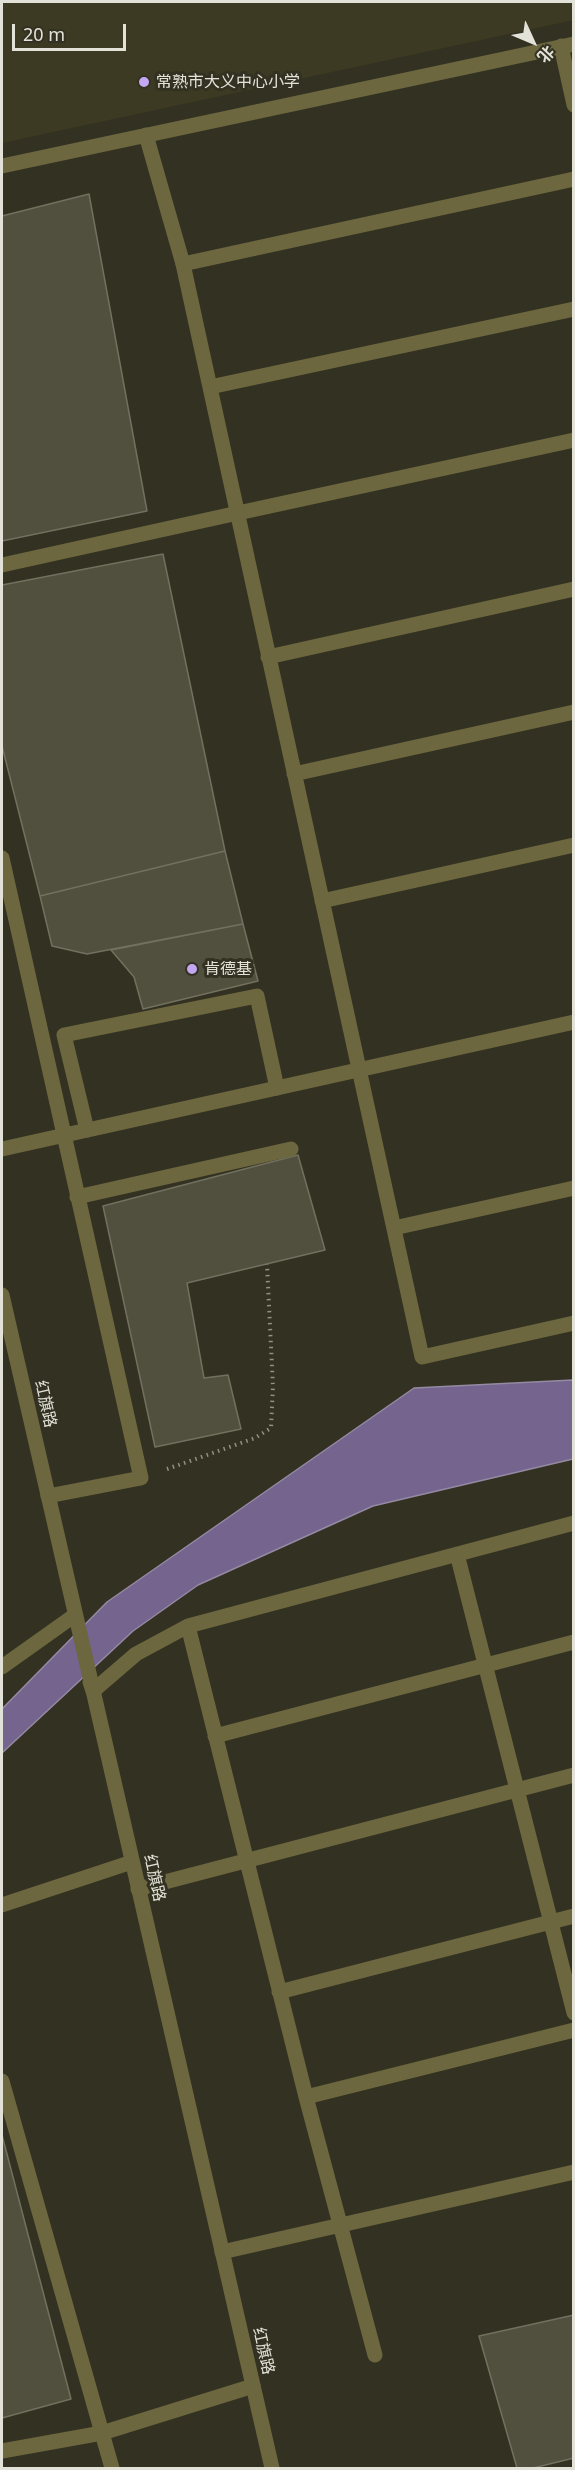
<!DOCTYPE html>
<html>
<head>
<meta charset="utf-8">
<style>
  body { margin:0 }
  #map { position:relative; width:575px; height:2470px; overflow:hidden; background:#333121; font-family:"Noto Sans","Noto Sans SC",sans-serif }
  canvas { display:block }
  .frame { position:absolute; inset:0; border:3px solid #e3e2d8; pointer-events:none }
  .north { position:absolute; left:503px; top:12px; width:60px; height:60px; -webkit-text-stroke:4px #333121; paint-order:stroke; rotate:134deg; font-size:16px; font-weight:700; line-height:24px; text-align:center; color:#e3e2d8 }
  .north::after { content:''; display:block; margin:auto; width:21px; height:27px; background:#e3e2d8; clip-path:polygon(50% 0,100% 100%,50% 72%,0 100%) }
  .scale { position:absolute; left:12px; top:24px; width:114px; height:27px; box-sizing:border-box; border:3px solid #e3e2d8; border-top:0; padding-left:8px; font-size:18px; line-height:21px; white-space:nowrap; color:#e3e2d8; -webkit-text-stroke:4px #333121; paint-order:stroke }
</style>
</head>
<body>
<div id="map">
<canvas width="575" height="2470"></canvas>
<div class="frame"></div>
<div class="north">北</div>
<div class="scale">20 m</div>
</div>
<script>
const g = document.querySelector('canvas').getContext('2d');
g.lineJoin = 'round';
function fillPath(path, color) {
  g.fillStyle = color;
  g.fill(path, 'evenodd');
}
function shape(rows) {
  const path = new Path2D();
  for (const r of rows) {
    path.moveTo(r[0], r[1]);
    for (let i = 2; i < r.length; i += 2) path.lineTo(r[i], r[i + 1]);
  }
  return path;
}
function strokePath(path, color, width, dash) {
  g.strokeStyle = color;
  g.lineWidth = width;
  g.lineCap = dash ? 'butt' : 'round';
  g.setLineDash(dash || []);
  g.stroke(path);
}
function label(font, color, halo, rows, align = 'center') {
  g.font = font + ' "Noto Sans","Noto Sans SC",sans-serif';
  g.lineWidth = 6;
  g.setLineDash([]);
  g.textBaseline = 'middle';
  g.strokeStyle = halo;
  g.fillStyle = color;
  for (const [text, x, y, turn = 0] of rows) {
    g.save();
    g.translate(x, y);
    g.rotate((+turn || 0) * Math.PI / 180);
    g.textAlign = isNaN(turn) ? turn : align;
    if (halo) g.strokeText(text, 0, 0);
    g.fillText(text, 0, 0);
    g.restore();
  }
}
const built = shape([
  [2,2,573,2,574,20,2,143]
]);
const water = shape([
  [573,1380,573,1459,373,1506,198,1585,133,1631,2,1753,2,1709,107,1602,414,1388,573,1380]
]);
const building = shape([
  [89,194,147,511,2,541,2,216,89,194],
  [163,554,225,851,40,896,2,746,2,585,163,554],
  [225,851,243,924,87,954,52,946,40,896,225,851],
  [243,924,258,981,143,1009,134,977,111,950,243,924],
  [298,1155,325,1250,187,1283,204,1378,228,1375,241,1429,155,1447,103,1206,298,1155],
  [2,2135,71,2399,2,2418,2,2135],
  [574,2315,574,2458,533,2468,517,2468,479,2336,574,2315]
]);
const path = shape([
  [167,1469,255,1438,271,1428,273,1387,267,1264]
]);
const service = shape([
  [561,46,574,105],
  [574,179,183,264,422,1357,574,1323],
  [210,387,574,309],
  [238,513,574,440],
  [268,657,574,589],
  [294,774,574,712],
  [322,901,574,845],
  [87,1130,64,1035,257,996,277,1088],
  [394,1228,574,1188],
  [457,1554,574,2013],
  [188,1626,574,1523],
  [90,1682,93,1691,136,1654,188,1626,306,2097],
  [215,1736,574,1642],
  [138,1889,574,1775],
  [279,1992,574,1916],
  [222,2252,574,2172],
  [375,2355,306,2097,574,2030]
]);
const minor = shape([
  [146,135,183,264],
  [2,166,574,44],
  [2,565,238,513],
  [2,858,141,1478,48,1496],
  [2,1149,574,1022],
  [77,1197,291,1149],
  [2,1667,75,1615],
  [2,1905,132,1862],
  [2,2081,112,2468],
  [2,2451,102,2433,253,2386]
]);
const tertiary = shape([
  [2,1295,272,2468]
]);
const markers = [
  [144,82,6,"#c3a7f2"],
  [192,969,6,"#c3a7f2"]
];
const poiNames = [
  ["常熟市大义中心小学",156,82],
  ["肯德基",204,969]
];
const streetNames = [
  ["红旗路",45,1404,77],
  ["红旗路",154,1878,77],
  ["红旗路",263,2351,77]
];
fillPath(built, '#3d3a23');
fillPath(water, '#74648e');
strokePath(water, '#958aa4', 1.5);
fillPath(building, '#514f3e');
strokePath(building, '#72705e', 1.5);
strokePath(path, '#929084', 4, [1.5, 4.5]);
strokePath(service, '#6c673f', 15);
strokePath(minor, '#6c673f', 15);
strokePath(tertiary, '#6c673f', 15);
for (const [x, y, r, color] of markers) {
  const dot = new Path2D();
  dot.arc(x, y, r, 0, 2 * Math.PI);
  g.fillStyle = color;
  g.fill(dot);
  strokePath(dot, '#333121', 2);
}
label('16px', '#e3e2d8', '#333121', poiNames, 'left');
label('16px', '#e3e2d8', '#333121', streetNames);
</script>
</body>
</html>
